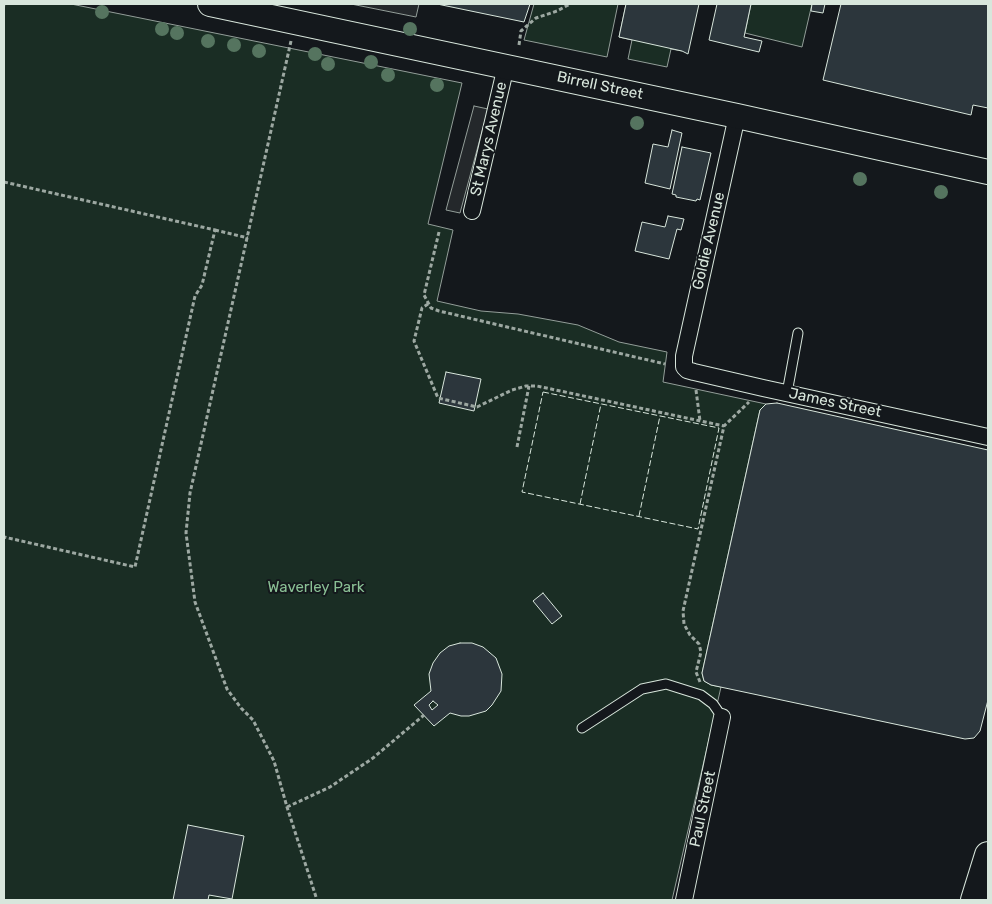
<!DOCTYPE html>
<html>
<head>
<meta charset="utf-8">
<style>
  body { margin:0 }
  #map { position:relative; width:992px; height:904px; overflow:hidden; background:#14181c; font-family:Rubik,sans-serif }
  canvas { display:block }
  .frame { position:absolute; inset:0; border:5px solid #d8e6dc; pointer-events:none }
</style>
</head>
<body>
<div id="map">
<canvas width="992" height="904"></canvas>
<div class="frame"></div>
</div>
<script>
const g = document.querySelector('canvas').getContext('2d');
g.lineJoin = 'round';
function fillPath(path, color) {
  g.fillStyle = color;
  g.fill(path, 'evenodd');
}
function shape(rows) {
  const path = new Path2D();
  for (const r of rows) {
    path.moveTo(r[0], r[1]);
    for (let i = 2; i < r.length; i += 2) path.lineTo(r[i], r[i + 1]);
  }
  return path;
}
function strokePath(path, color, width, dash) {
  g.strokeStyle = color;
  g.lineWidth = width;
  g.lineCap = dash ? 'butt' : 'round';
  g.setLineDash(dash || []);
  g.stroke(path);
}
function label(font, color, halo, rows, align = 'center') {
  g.font = font + ' Rubik,sans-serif';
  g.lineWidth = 4;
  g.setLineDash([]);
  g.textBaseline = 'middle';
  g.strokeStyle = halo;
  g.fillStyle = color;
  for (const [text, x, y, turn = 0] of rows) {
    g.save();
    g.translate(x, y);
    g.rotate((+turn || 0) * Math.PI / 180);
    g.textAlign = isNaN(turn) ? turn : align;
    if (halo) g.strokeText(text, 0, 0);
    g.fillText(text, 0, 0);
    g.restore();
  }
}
const green = shape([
  [5,4,71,4,462,83,428,224,453,230,437,301,481,311,518,314,578,325,619,342,667,352,663,382,766,404,760,410,702,673,704,681,711,685,721,687,672,900,4,900,4,10,5,4],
  [534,4,618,4,607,57,524,40,534,4],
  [626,4,693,4,682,51,671,49,667,67,628,59,632,40,619,37,626,4],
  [751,4,812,4,802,47,745,33,751,4]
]);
const parking = shape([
  [351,4,419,4,416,17,351,4],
  [474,106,488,109,460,213,446,210,474,106]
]);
const building = shape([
  [437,4,530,4,524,22,437,4],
  [626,4,699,4,688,54,682,51,619,37,626,4],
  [717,4,751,4,744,37,762,41,759,52,709,40,717,4],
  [812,4,825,4,823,13,811,11,812,4],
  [841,4,988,4,988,108,973,105,971,115,823,80,841,4],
  [672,130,682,133,670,189,645,183,653,144,668,147,672,130],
  [682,147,711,153,700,200,697,199,696,201,676,197,676,195,672,194,682,147],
  [668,216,684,219,681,230,677,229,669,259,635,251,642,222,665,227,668,216],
  [446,372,481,379,474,411,439,403,446,372],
  [777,403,988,450,988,700,980,731,974,738,965,739,711,685,704,681,702,673,760,410,766,404,777,403],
  [543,593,562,616,552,624,533,601,543,593],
  [460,643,472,643,483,647,496,658,502,674,501,691,492,705,486,711,469,716,461,716,450,713,434,726,414,705,431,691,429,674,433,663,440,653,449,646,460,643],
  [433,701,438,705,432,710,429,705,433,701],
  [188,825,244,836,232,899,209,895,208,900,173,900,188,825]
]);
const path = shape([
  [291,41,190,493,186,533,195,602,227,689,241,708,253,720,274,761,287,807,317,900],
  [519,45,521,31,536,18,557,11,570,4],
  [4,182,215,230,202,285,195,296,135,567,4,537],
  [215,230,248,238],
  [439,232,424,295,431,308,439,311,665,364],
  [428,304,422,308,414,341,438,398,477,407,512,390,526,386,537,386,724,426],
  [696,390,700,421],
  [517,447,529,386],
  [700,682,696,672,701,652,699,644,690,635,684,624,683,611,724,426,749,402],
  [287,807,330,787,373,758,424,715]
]);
const lane = shape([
  [787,393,798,333],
  [582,728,642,689,666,684,701,695,713,704,722,717]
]);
const street = shape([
  [737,116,684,356,684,367,687,370,694,372,763,388,988,437],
  [472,211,506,66],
  [684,900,722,717]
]);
const secondary = shape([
  [210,4,737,116,988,172]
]);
const primary = shape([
  [974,900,988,855]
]);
const fence = shape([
  [543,392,719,428,698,529,522,492,543,392],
  [580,504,601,404],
  [639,516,660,416]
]);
const trees = [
  [102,12],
  [162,29],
  [410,29],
  [177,33],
  [208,41],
  [234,45],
  [259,51],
  [315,54],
  [371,62],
  [328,64],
  [388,75],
  [437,85],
  [637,123],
  [860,179],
  [941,192]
];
const streetNames = [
  ["Birrell Street",600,86,12],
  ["St Marys Avenue",489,139,-77],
  ["Goldie Avenue",709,241,-77],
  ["James Street",835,403,12],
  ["Paul Street",703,809,-78]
];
const parkNames = [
  ["Waverley Park",316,588]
];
fillPath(green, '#1a2d24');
strokePath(green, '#939e99', 1);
fillPath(parking, '#24282b');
strokePath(parking, '#939e99', 1);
fillPath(building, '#2c363c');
strokePath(building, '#d8e6dc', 1);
strokePath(lane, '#d8e6dc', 11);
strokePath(street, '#d8e6dc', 18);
strokePath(secondary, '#d8e6dc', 26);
strokePath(primary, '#d8e6dc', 28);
strokePath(path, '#9da8a2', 3, [4, 2.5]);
strokePath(lane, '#14181c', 9);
strokePath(street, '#14181c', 16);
strokePath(secondary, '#14181c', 24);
strokePath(primary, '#14181c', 26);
strokePath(fence, '#d8e6dc', 1, [6, 2.5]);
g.fillStyle = '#55745f';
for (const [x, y] of trees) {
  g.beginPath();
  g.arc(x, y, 7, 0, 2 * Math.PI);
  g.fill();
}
label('15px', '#d8e6dc', '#14181c', streetNames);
label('15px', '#8ac095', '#14181c', parkNames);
</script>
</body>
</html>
